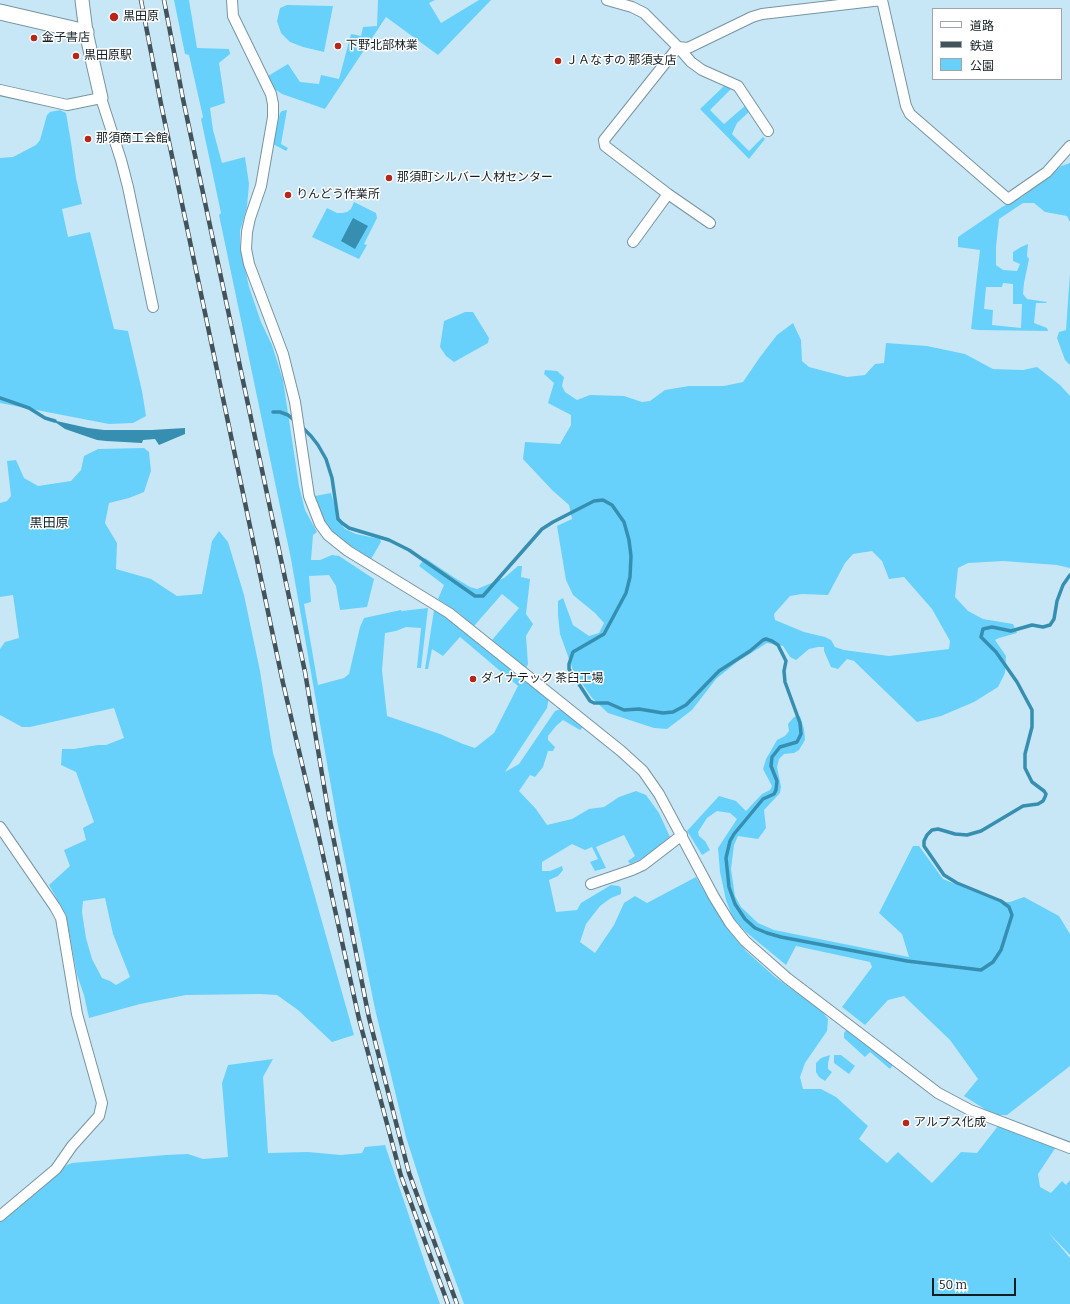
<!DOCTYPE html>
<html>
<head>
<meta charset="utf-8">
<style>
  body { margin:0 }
  #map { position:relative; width:1070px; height:1304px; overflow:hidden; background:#c8e7f6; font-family:Bitter,"Noto Sans JP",serif }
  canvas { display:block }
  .legend { position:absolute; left:932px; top:8px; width:130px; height:72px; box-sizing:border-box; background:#fff; border:1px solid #a1a5a7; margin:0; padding:5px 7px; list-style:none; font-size:12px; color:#131e23 }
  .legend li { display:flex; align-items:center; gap:8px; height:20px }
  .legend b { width:20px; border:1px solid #a1a5a7 }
  .scale { position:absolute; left:932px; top:1278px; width:84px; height:18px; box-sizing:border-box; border:2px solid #131e23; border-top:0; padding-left:5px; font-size:12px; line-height:14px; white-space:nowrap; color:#131e23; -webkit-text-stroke:3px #fff; paint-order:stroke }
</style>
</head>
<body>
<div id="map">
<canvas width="1070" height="1304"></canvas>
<ul class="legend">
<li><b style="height:5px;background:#fff"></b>道路</li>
<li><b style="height:5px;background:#43535b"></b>鉄道</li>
<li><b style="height:11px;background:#67d1fc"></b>公園</li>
</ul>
<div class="scale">50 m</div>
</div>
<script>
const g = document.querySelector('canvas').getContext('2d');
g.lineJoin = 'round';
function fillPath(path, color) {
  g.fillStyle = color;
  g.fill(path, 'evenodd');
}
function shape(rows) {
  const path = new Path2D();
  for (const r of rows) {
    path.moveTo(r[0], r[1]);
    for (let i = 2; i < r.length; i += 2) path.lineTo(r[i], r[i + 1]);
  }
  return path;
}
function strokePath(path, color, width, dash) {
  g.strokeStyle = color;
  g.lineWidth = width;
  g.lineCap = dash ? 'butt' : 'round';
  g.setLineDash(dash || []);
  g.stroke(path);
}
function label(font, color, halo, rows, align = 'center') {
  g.font = font + ' Bitter,"Noto Sans JP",serif';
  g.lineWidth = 3;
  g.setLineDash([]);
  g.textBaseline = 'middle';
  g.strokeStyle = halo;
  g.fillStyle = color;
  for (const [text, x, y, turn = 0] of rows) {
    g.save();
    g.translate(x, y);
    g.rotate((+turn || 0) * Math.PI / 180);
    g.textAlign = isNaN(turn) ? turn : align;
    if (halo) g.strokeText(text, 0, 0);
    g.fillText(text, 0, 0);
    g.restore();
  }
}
const green = shape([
  [174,0,189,0,197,48,229,49,230,54,219,63,225,103,210,108,213,130,222,163,245,157,249,184,247,207,240,231,240,244,249,287,261,322,272,345,283,380,299,486,305,510,317,532,313,535,311,560,320,560,332,555,339,556,374,579,367,607,340,610,336,586,329,575,309,576,311,602,304,604,318,685,344,678,349,674,360,627,364,618,401,610,403,613,402,611,428,608,421,668,417,668,421,628,406,627,396,631,385,633,382,670,387,716,440,734,463,744,475,748,494,733,518,686,460,637,443,656,432,649,428,669,425,669,434,610,447,617,549,697,547,708,505,772,519,764,555,711,561,709,583,727,580,730,563,720,556,726,548,736,548,740,555,747,553,751,548,751,543,767,535,777,530,775,519,791,536,809,547,825,572,819,589,809,604,807,619,797,636,791,646,795,659,813,670,837,643,858,630,864,628,861,635,856,624,835,596,847,606,868,595,871,590,862,598,859,592,847,585,850,572,844,542,862,542,871,550,871,562,866,563,870,558,876,549,880,556,912,577,910,581,903,611,885,619,886,621,888,621,894,611,898,600,906,586,924,580,942,595,953,614,925,624,903,635,896,647,903,696,877,720,917,735,938,746,951,775,977,821,1010,828,1019,827,1031,805,1063,800,1077,803,1089,821,1089,836,1097,868,1126,859,1139,887,1163,898,1152,932,1183,961,1152,977,1153,998,1126,1056,1147,1038,1174,1040,1187,1051,1193,1062,1181,1066,1185,1070,1180,1070,1255,1048,1232,1070,1258,1070,1304,464,1304,428,1206,406,1137,375,1009,338,826,291,559,219,215,221,213,201,119,203,117,189,55,185,54],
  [378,0,435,0,429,3,441,23,479,0,491,0,438,55,386,17,325,109,282,94,273,88,268,76,288,64,300,82,319,84,321,75,339,79,351,34,361,36,363,27,377,26],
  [287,5,333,6,324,52,303,47,290,42,281,33,277,21,280,8],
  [724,86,732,88,710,110,724,124,746,105,750,111,737,123,732,134,749,151,763,137,765,139,749,159,700,109],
  [60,110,66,113,71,142,76,178,82,204,62,209,68,237,90,232,114,329,128,331,142,391,146,416,133,423,109,424,0,403,0,158,13,157,36,145,40,140,47,115,50,112],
  [287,110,281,144,288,148,286,151,273,144,280,113,282,111],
  [1070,163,1070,222,1067,216,1045,212,1034,203,1023,203,999,219,996,247,996,265,1003,270,1017,271,1020,264,1013,261,1013,252,1021,247,1028,244,1027,256,1029,259,1024,283,1023,294,1027,299,1047,302,1046,303,1036,303,1034,323,1047,328,1048,331,978,330,971,329,980,250,958,247,958,237,1002,207,1022,197,1061,166],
  [1003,283,1013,284,1013,304,1022,304,1021,328,992,325,993,310,984,309,986,287,1002,287],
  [354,202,376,213,377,218,364,244,367,245,359,259,312,237,327,208,337,213,342,213,347,212,351,209],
  [1070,273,1070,365,1065,360,1057,338,1059,332,1066,330],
  [465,312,473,312,489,338,488,343,454,362,446,356,440,347,444,321],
  [793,323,801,340,802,361,809,367,847,377,865,375,875,364,884,363,886,343,927,346,965,354,993,369,1023,370,1037,367,1060,385,1070,396,1070,568,1057,565,1003,561,968,563,958,568,955,597,968,611,983,619,1013,624,1017,633,999,638,995,640,1006,656,1005,673,998,687,974,702,941,716,917,722,854,661,847,659,838,669,831,667,824,651,824,647,818,647,809,649,796,660,790,657,783,646,767,643,737,662,716,679,692,710,667,729,654,728,608,713,592,698,573,670,560,634,558,615,558,601,563,598,573,625,589,636,599,633,604,623,595,613,573,595,566,580,557,526,572,519,569,505,552,490,523,459,525,442,560,444,571,425,571,415,548,403,554,383,544,374,545,370,557,371,564,377,562,386,565,392,577,400,590,395,624,396,642,402,650,401,665,390,689,386,724,386,743,382,760,357,777,335],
  [872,551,882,561,889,579,904,577,932,609,950,641,949,649,889,656,844,650,835,647,831,640,825,637,804,632,775,620,774,614,790,596,802,594,828,595,845,563,853,554],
  [144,448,149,452,151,471,144,492,129,498,109,503,105,523,117,543,116,569,151,579,177,596,202,594,212,541,219,531,228,542,244,595,260,671,273,753,308,872,354,1035,332,1042,298,1010,277,995,260,994,186,995,140,1004,89,1018,84,995,77,975,66,915,49,885,70,866,64,850,86,840,83,828,94,822,76,772,61,765,62,749,74,749,98,745,106,745,124,738,114,708,30,727,22,727,0,715,0,649,5,642,19,638,13,595,0,597,0,503,7,501,11,496,7,461,16,460,24,478,38,486,71,481,81,470,84,456,98,449],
  [105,898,113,934,130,977,116,985,110,981,102,978,92,959,86,938,82,912,83,901],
  [331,493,339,522,345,529,356,534,380,539,381,542,371,559,328,531,316,507,315,496],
  [425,558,455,578,470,587,477,589,504,578,518,566,522,566,521,577,530,579,526,614,533,624,526,636,528,664,526,668,492,640,519,608,502,594,474,626,459,613,438,599,444,585,419,566],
  [800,716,804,729,805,740,799,750,794,753,784,754,779,759,777,767,781,787,780,793,764,810,766,828,758,839,738,836,734,845,731,869,735,896,741,907,758,923,774,930,909,957,902,934,879,913,913,846,919,846,943,879,1000,902,1010,902,1024,897,1059,916,1070,934,1070,1066,1007,1115,994,1115,964,1096,978,1079,950,1040,904,996,888,1000,865,1025,842,1007,872,967,870,962,796,946,786,965,746,932,736,922,731,913,726,900,720,872,718,848,737,819,730,813,717,811,707,818,698,832,699,836,705,841,710,850,702,855,687,831,719,796,736,801,746,811,762,794,770,790,772,786,763,769,766,759,777,740,785,736,789,731,788,724,794,717],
  [848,1027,895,1062,890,1069,870,1052,865,1057,844,1038,844,1033],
  [830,1055,828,1063,828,1069,832,1072,825,1081,819,1077,816,1072,816,1063,821,1058],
  [834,1055,841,1055,855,1066,849,1074,834,1063],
  [273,1059,263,1077,268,1153,308,1152,341,1155,362,1153,365,1147,385,1145,427,1269,440,1304,0,1304,0,1221,67,1165,72,1163,166,1155,188,1154,203,1159,228,1157,222,1083,228,1065]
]);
const water = shape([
  [353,218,368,226,355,249,341,241],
  [52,420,88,428,104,430,152,430,185,428,185,434,159,445,155,439,143,440,142,443,106,441,97,440,65,429]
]);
const stream = shape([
  [0,398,29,408,45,418,55,421],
  [273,412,280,412,288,415,296,422],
  [301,426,311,436,318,445,326,459,332,478,338,519,342,523,349,528,389,540,409,550,475,596,483,596,542,529,553,522,594,501,603,500,612,505,624,522,629,540,631,556,630,577,626,593,604,634,573,652,569,664,569,669,590,701,594,703,608,703,624,710,639,709,663,713,673,712,686,705,719,671,750,651,763,640,766,639,772,641,778,645,786,661,784,671,785,682,800,723,801,734,797,742,780,747,772,757,771,766,777,781,776,790,774,794,763,799,734,834,730,841,726,858,729,887,735,904,745,919,755,928,767,933,781,937,907,961,981,970,993,962,1001,950,1012,915,1009,907,1001,901,957,883,944,875,924,846,924,841,927,835,932,830,938,829,955,834,967,835,981,831,1023,806,1038,804,1043,801,1045,797,1046,794,1044,791,1032,782,1025,768,1025,754,1032,727,1032,710,1017,682,996,652,981,637,983,629,992,627,1011,631,1032,625,1043,627,1050,625,1054,619,1057,601,1063,585,1070,575]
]);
const minor = shape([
  [232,0,233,16,271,94,273,104,273,117,261,186,250,218,247,232,246,249,249,264,283,354,295,402,309,496,320,524,328,535,348,551,449,613,621,751,643,771,659,794,714,897,730,923,745,941,787,978,938,1093,970,1110,1070,1148],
  [607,0,632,7,644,13,678,47,688,48,752,17,762,14,882,0],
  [882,0,906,106,910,114,1008,199,1047,172,1070,146],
  [0,90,67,105,101,98,121,160,128,187,153,307],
  [710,223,668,194,605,146,604,140,678,47,691,62,702,70,738,86,768,131],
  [633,242,668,194],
  [0,827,55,907,61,918,77,1014,102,1103,99,1116,72,1146,56,1169,0,1216],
  [591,884,632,870,643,865,682,835]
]);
const tertiary = shape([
  [82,0,86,32,101,98]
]);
const secondary = shape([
  [0,12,86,32]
]);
const rail = shape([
  [141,0,161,104,283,683,315,819,359,1019,401,1176,448,1304],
  [164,0,183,99,305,672,329,816,369,1018,409,1173,457,1304]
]);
const markers = [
  [114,17,5,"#b5271a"],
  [34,38,4,"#b5271a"],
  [338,46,4,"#b5271a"],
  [76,56,4,"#b5271a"],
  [558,61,4,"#b5271a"],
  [88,139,4,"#b5271a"],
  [389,178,4,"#b5271a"],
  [288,195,4,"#b5271a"],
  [473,679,4,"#b5271a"],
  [906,1123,4,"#b5271a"]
];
const poiNames = [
  ["黒田原",123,17],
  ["金子書店",42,38],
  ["下野北部林業",346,46],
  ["黒田原駅",84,56],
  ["ＪＡなすの 那須支店",566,61],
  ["那須商工会館",96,139],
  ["那須町シルバー人材センター",397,178],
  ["りんどう作業所",296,195],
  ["ダイナテック 茶臼工場",481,679],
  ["アルプス化成",914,1123]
];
const neighbourhoodNames = [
  ["黒田原",49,523]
];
fillPath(green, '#67d1fc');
fillPath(water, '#368fb1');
strokePath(stream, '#368fb1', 3.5);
strokePath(minor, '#7794a1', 12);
strokePath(tertiary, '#7794a1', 15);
strokePath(secondary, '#7794a1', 17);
strokePath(minor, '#fff', 10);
strokePath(tertiary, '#fff', 13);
strokePath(secondary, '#fff', 15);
strokePath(rail, '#43535b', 4.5);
strokePath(rail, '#fff', 3, [9]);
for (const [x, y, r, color] of markers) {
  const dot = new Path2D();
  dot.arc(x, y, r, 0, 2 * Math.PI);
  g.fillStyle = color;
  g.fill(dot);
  strokePath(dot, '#fff', 1.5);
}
label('12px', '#131e23', '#fff', poiNames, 'left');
label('13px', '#131e23', '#fff', neighbourhoodNames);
</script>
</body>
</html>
